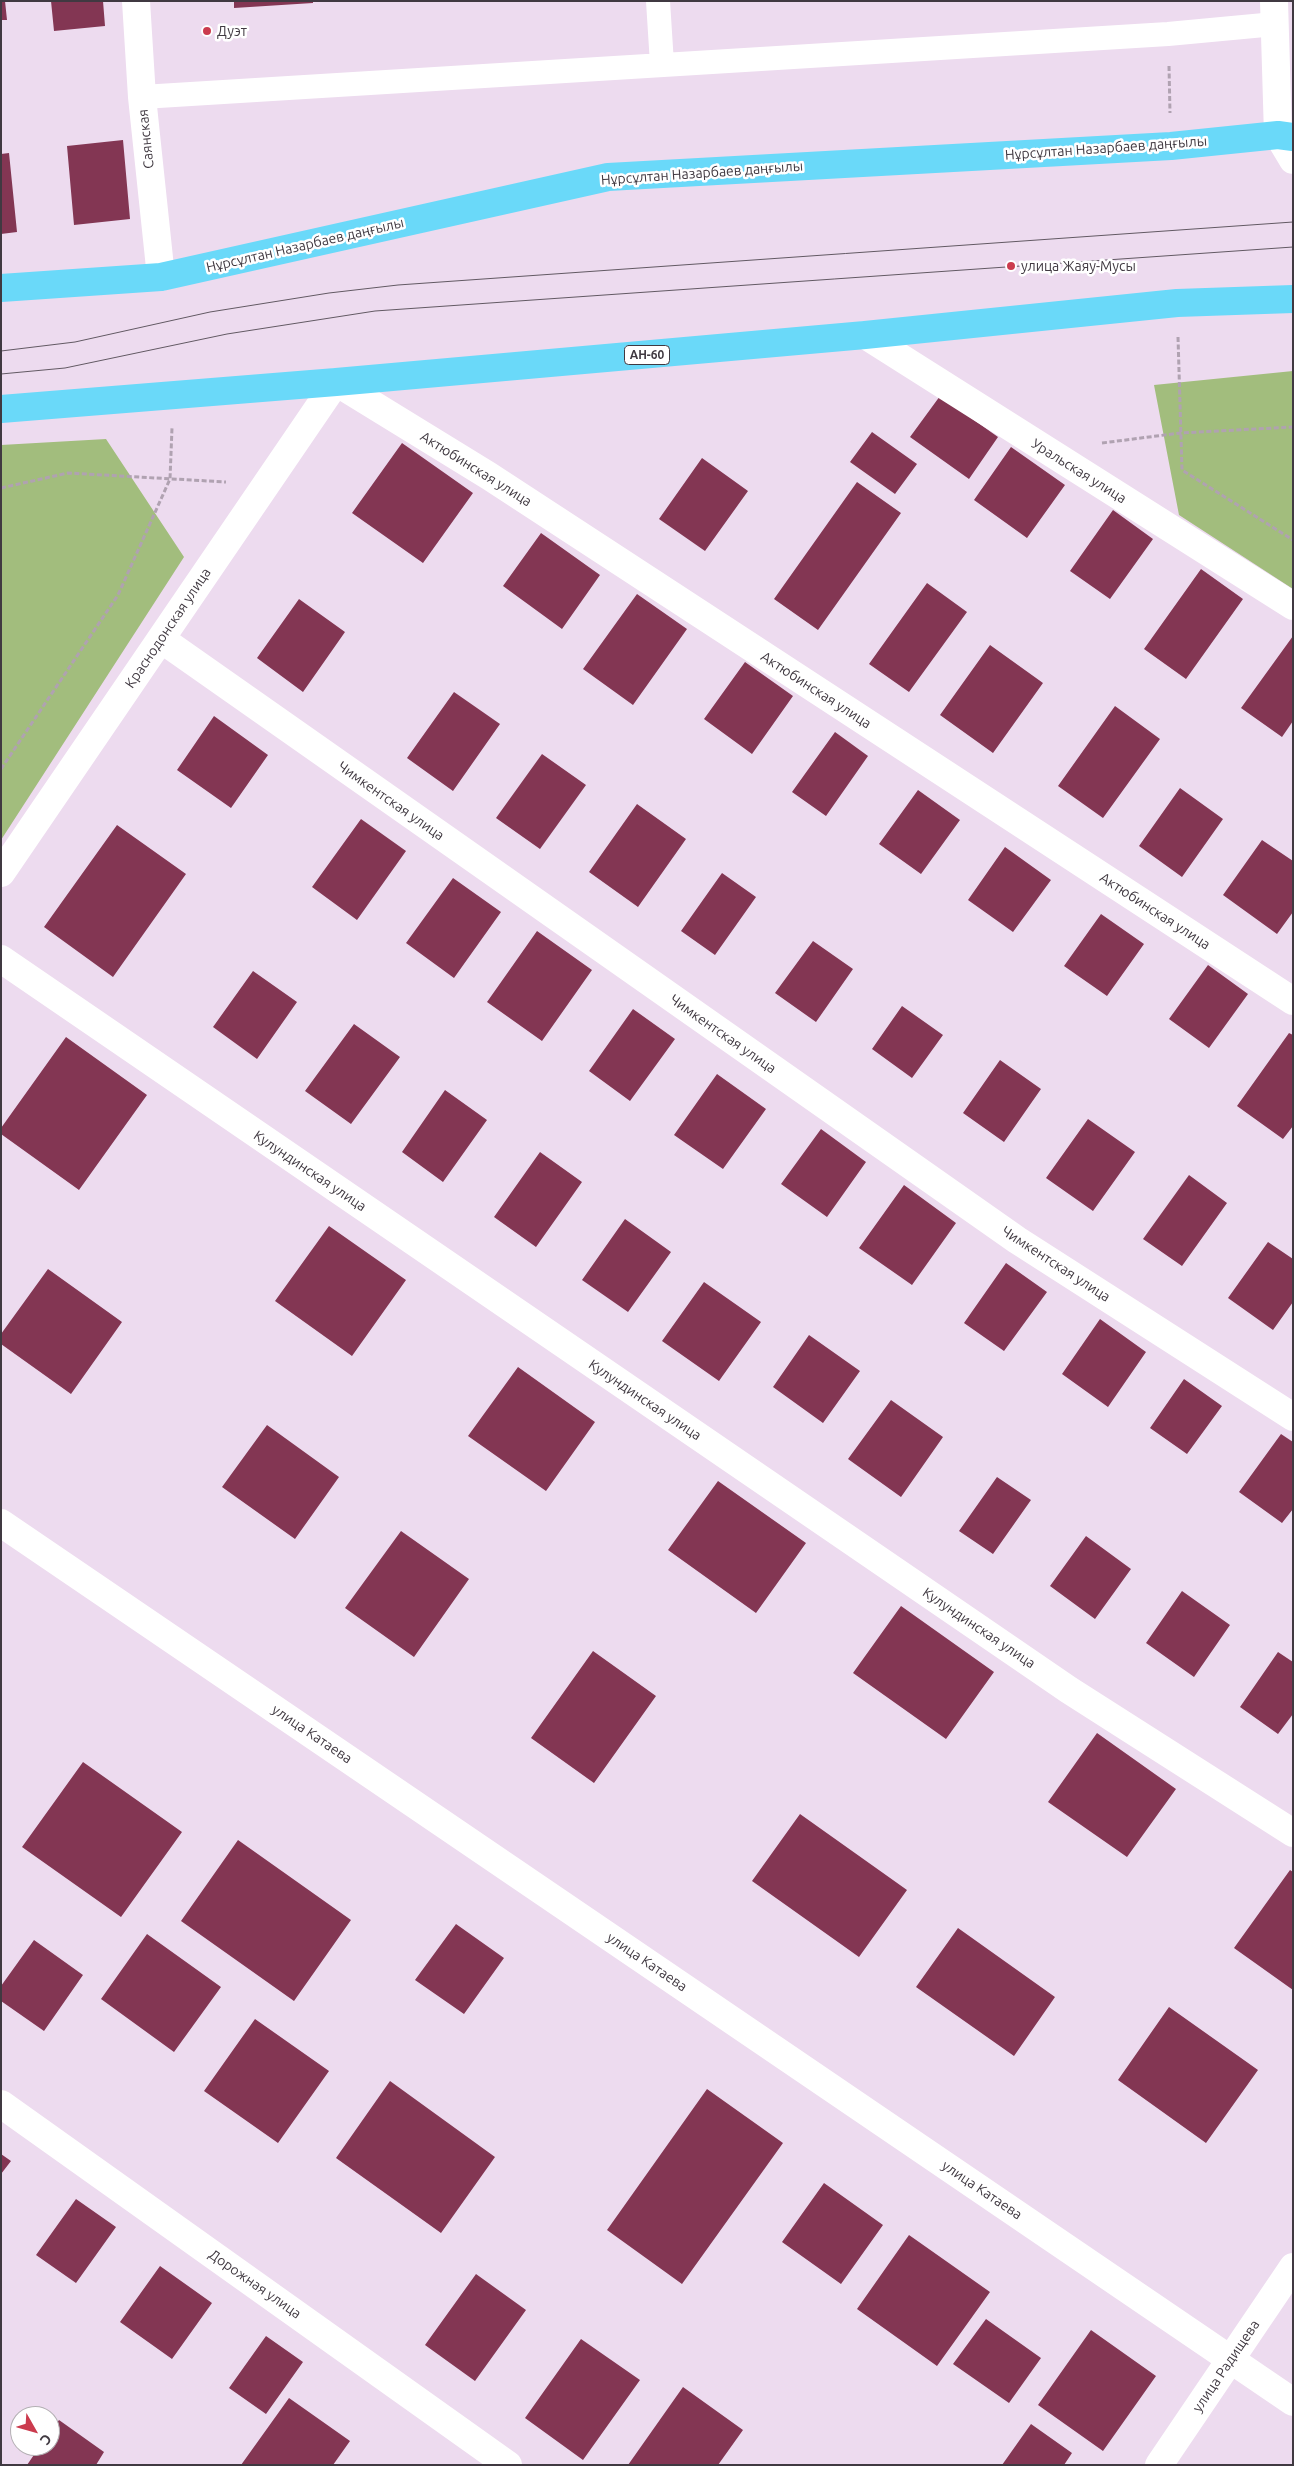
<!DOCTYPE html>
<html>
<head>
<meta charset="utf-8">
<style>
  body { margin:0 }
  #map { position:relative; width:1294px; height:2466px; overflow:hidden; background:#eddbef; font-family:Ubuntu,sans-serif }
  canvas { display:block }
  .frame { position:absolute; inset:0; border:2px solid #403941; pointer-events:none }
  .north { position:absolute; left:10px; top:2406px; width:50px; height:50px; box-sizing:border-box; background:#fff; border:1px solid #b3b0b3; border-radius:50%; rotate:128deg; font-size:14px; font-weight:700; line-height:20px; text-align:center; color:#403941 }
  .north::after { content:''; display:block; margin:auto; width:18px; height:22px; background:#cb3b4e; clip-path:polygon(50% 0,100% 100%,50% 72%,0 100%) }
</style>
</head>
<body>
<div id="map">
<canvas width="1294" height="2466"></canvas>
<div class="frame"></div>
<div class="north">С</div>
</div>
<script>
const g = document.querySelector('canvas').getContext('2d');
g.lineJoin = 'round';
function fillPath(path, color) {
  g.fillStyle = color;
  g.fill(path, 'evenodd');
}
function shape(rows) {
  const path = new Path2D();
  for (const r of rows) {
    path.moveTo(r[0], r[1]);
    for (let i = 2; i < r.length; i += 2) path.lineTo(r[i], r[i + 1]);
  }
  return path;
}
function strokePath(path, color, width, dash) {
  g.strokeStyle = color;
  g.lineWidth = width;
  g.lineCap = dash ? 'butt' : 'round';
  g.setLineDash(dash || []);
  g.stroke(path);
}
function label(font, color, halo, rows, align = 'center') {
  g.font = font + ' Ubuntu,sans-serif';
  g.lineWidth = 5;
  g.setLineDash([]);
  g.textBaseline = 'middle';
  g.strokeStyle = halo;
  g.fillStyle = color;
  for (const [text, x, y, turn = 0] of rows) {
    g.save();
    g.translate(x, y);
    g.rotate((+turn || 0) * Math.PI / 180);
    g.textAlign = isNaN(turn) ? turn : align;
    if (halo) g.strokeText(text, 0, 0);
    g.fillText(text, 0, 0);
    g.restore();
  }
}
const green = shape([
  [1293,371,1293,589,1179,515,1154,385],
  [106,439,184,557,1,840,1,445]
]);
const building = shape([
  [1,1,5,1,7,20,1,20],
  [51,1,103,1,105,26,54,31],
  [234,1,313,1,313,3,234,8],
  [123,140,130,219,74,225,67,146],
  [9,153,17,232,1,234,1,154],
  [940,396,998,437,969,479,910,437],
  [872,432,917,464,895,494,850,462],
  [402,443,473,493,423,563,352,513],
  [1011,447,1065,485,1027,538,974,500],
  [702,458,748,491,705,551,659,519],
  [857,482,901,513,818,630,774,599],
  [1113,510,1153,539,1110,599,1070,571],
  [541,533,600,575,562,629,503,586],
  [1201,569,1243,599,1186,679,1144,649],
  [927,583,967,612,909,692,869,664],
  [637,594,687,629,633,705,583,669],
  [299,599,345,632,303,692,257,658],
  [1293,636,1293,721,1282,737,1241,708],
  [990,645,1043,683,993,753,940,715],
  [745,662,793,696,752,754,704,719],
  [454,692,500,724,453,791,407,758],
  [1115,706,1160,739,1103,818,1058,786],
  [214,716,268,755,231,808,177,770],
  [835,732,868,756,826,816,792,792],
  [542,754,586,785,540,849,496,818],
  [1180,788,1223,819,1182,877,1139,846],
  [918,790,960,820,921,874,879,844],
  [637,804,686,839,638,907,589,872],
  [361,819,406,851,357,920,312,887],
  [117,825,186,874,113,977,44,927],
  [1262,840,1293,861,1293,912,1277,934,1223,895],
  [1005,847,1051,880,1013,932,968,900],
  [722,873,756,897,715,955,681,931],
  [453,878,501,912,454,978,406,943],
  [1101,914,1144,944,1107,996,1064,966],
  [537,931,592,970,542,1041,487,1002],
  [813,941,853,969,816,1022,775,993],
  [1208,965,1248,994,1209,1048,1169,1019],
  [253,971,297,1002,257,1059,213,1027],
  [902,1006,943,1035,912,1078,872,1049],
  [633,1009,675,1039,630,1101,589,1071],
  [354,1024,400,1057,351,1124,305,1091],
  [1289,1033,1293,1035,1293,1126,1283,1139,1237,1106],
  [66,1037,147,1095,79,1190,1,1134,1,1128],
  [1000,1060,1041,1089,1004,1142,963,1113],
  [717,1074,766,1109,723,1169,674,1135],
  [445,1090,487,1120,443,1182,402,1152],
  [1088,1119,1135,1152,1093,1211,1046,1178],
  [821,1129,866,1162,827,1217,781,1184],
  [540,1152,582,1182,536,1247,494,1217],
  [1189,1175,1227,1203,1182,1266,1143,1239],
  [904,1185,956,1223,912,1285,859,1248],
  [625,1219,671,1252,628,1312,582,1280],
  [329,1226,406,1280,352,1356,275,1301],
  [1268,1242,1293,1259,1293,1302,1273,1330,1228,1298],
  [1006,1263,1047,1292,1004,1351,964,1323],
  [48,1269,122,1322,71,1394,1,1344,1,1334],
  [704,1282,761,1322,719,1381,662,1341],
  [1100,1319,1146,1352,1108,1407,1062,1374],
  [809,1335,860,1371,823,1423,773,1387],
  [518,1367,595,1422,546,1491,468,1436],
  [1184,1379,1222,1406,1187,1454,1150,1428],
  [891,1400,943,1437,901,1497,848,1459],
  [267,1425,339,1477,295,1539,222,1487],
  [1281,1434,1293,1442,1293,1509,1282,1523,1239,1492],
  [997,1477,1031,1500,993,1554,959,1531],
  [718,1481,806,1543,756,1613,668,1550],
  [401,1531,469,1579,414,1657,345,1608],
  [1086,1536,1131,1569,1095,1619,1050,1586],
  [1182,1591,1230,1625,1194,1677,1146,1643],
  [901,1606,994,1672,946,1739,853,1673],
  [593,1651,656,1696,594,1783,531,1738],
  [1278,1652,1293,1662,1293,1714,1278,1734,1240,1707],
  [1097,1733,1176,1789,1127,1857,1048,1802],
  [83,1762,182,1832,121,1917,22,1847],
  [800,1814,907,1890,859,1957,752,1881],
  [238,1840,351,1920,294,2001,181,1921],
  [1290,1870,1293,1872,1293,1990,1234,1948],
  [456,1924,504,1958,464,2014,415,1980],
  [958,1928,1055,1997,1014,2056,916,1987],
  [147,1934,221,1987,174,2052,101,1999],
  [34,1940,83,1975,44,2031,1,2001,1,1986],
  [1169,2007,1258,2070,1206,2143,1118,2080],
  [255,2019,329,2071,278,2143,204,2091],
  [390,2081,495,2157,441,2233,336,2158],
  [707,2089,783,2143,682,2284,607,2230],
  [1,2154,11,2161,1,2174],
  [824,2183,883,2225,841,2284,782,2242],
  [76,2199,116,2227,76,2283,36,2255],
  [909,2235,990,2292,937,2366,857,2309],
  [160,2266,212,2303,172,2359,120,2322],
  [476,2274,526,2310,475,2381,425,2345],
  [986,2319,1041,2358,1009,2403,953,2364],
  [1091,2330,1156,2376,1103,2451,1038,2405],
  [266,2336,303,2362,266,2414,229,2388],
  [581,2339,640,2380,583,2460,525,2418],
  [683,2387,743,2430,718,2465,628,2465],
  [289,2398,350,2441,333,2465,241,2465],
  [59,2420,104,2452,96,2465,27,2465,40,2446,50,2446,50,2432],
  [1031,2424,1072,2453,1064,2465,1002,2465]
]);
const path = shape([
  [1169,66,1170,113],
  [1178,337,1182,470,1293,540],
  [1102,443,1180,433,1293,427],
  [1,488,68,473,226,482],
  [1,769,118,595,170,479,172,428]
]);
const lane = shape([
  [658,1,662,64],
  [142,97,1168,34,1275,24]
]);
const street = shape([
  [136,1,142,97,161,277],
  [865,335,1293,606],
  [161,639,1017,1240,1293,1417],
  [1,873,336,382,489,476,1293,1001],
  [1,959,1069,1690,1293,1833],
  [1,2104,508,2465],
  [1159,2465,1293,2267]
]);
const secondary = shape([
  [1274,1,1278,135,1293,160],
  [1,1523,1293,2402]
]);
const primary = shape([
  [1,288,161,277,608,177,1171,146,1278,135,1293,137],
  [1,409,336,382,865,335,1177,303,1293,299]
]);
const tram = shape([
  [1,351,75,342,210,312,329,293,398,285,1293,222],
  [1,374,65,368,227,334,375,311,1293,247]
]);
const markers = [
  [207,31,5,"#cb3b4e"],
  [1011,266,5,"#cb3b4e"]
];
const shields = [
  [647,355,45]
];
const shieldNames = [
  ["АН-60",647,355]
];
const poiNames = [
  ["Дуэт",217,31],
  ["улица Жаяу-Мусы",1021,266]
];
const streetNames = [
  ["Саянская",146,139,-96],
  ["Нұрсұлтан Назарбаев даңғылы",1106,148,-4],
  ["Нұрсұлтан Назарбаев даңғылы",702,173,-4],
  ["Нұрсұлтан Назарбаев даңғылы",305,245,-13],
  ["Актюбинская улица",476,469,32],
  ["Уральская улица",1079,471,32],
  ["Краснодонская улица",168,628,-56],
  ["Актюбинская улица",816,690,33],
  ["Чимкентская улица",391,801,35],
  ["Актюбинская улица",1155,911,33],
  ["Чимкентская улица",723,1034,35],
  ["Кулундинская улица",310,1171,34],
  ["Чимкентская улица",1056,1264,33],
  ["Кулундинская улица",645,1400,34],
  ["Кулундинская улица",979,1628,34],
  ["улица Катаева",312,1734,34],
  ["улица Катаева",647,1962,34],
  ["улица Катаева",982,2190,34],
  ["Дорожная улица",255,2284,35],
  ["улица Радищева",1226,2366,-56]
];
fillPath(green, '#a2bd7d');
fillPath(building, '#833653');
strokePath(path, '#b0a2b1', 3, [5, 2.5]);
strokePath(lane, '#fff', 24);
strokePath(street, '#fff', 28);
strokePath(secondary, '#fff', 28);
strokePath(primary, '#6ad9f9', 28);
strokePath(tram, '#625963', 1);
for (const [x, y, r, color] of markers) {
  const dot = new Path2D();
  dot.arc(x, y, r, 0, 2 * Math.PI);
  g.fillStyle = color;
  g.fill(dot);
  strokePath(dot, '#fff', 2);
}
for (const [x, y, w] of shields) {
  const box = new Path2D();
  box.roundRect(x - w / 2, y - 9.5, w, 19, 4);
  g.fillStyle = '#fff';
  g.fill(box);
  strokePath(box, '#403941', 1);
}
label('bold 12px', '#403941', null, shieldNames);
label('14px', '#403941', '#fff', poiNames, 'left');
label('14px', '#403941', '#fff', streetNames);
</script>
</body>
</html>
